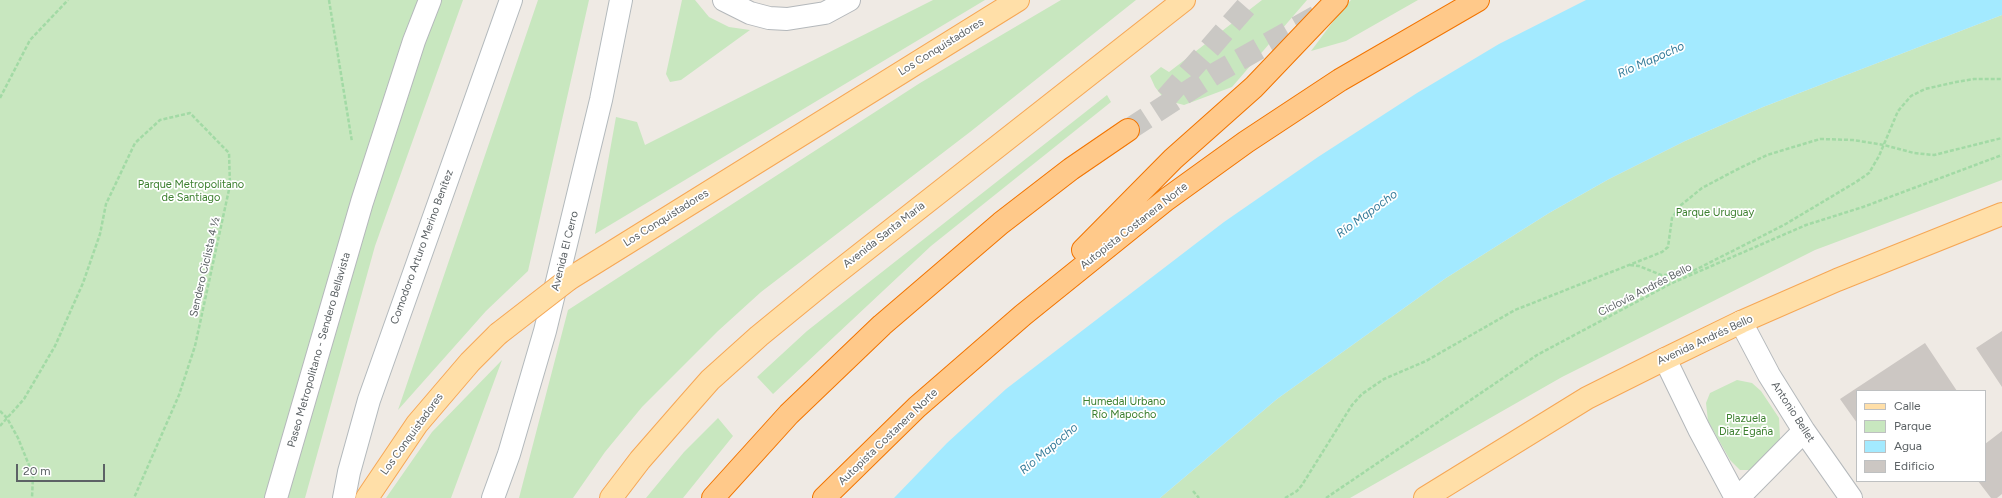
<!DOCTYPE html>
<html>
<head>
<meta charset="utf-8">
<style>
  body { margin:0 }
  #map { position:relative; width:2002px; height:498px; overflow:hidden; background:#efeae4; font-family:Figtree,sans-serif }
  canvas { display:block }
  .legend { position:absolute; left:1856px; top:390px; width:130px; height:92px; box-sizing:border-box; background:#fff; border:1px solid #bec0c1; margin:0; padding:5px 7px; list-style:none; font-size:12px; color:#5c6265 }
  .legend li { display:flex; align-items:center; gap:8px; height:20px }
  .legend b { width:20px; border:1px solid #bec0c1 }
  .scale { position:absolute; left:16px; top:464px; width:89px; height:18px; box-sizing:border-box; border:2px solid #5c6265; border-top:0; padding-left:5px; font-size:12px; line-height:14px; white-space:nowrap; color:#5c6265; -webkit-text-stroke:3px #fff; paint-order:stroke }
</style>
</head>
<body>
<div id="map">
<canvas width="2002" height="498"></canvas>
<ul class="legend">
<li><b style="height:5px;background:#ffdfa8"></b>Calle</li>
<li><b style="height:11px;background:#c8e7bf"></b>Parque</li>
<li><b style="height:11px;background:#a3eaff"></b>Agua</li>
<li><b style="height:11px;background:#ccc7c3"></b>Edificio</li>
</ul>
<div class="scale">20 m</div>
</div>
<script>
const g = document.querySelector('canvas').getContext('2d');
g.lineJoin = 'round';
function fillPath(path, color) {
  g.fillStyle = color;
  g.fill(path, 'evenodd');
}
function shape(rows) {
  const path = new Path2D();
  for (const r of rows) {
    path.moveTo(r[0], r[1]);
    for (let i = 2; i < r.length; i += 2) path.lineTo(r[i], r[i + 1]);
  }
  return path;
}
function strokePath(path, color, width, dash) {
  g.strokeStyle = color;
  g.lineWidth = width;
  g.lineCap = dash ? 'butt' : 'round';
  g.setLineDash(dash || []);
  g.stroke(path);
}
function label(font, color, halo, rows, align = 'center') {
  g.font = font + ' Figtree,sans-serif';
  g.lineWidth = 3.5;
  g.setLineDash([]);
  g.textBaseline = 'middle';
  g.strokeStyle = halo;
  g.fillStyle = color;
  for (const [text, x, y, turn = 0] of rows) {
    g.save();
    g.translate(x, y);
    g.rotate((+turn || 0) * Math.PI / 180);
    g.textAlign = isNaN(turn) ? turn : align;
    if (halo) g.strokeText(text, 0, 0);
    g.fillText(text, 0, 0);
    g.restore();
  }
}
const green = shape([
  [0,0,463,0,375,246,305,498,0,498],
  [538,0,589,0,528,271,486,311,398,410],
  [682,0,695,0,709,17,729,27,750,30,681,80,670,82,666,74],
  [933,0,985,0,595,234,616,117,637,122,645,145],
  [1061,0,1136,0,970,132,761,292,718,331,642,407,605,452,573,498,519,498,568,310,920,83],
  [1262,0,1307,0,1232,87,1184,105,1165,100,1155,87,1150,76,1161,67,1169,72],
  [1351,0,1418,0,1346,41,1311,51,1344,7],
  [2002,15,2002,180,1815,250,1562,377,1350,498,1160,498,1277,399,1446,278,1549,213,1609,179,1685,141,1763,107],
  [1107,95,1111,102,931,246,773,394,757,377,807,331],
  [502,360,451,498,386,498,432,432],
  [1737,380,1752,383,1761,391,1779,418,1780,439,1762,462,1751,470,1740,470,1730,460,1708,421,1706,403,1710,393],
  [718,418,733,436,683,498,646,498,684,452]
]);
const water = shape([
  [1586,0,2002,0,2002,15,1763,107,1685,141,1609,179,1549,213,1446,278,1277,399,1160,498,894,498,947,443,1006,389,1224,222,1318,157,1417,93,1499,44]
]);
const building = shape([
  [2002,331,2002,387,1976,348],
  [1925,343,1957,391,1857,391,1857,423,1840,399],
  [2002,431,2002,494,1997,498,1991,498,1978,481,1985,481,1985,444]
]);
const highwayTunnel = shape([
  [1166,98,1252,0],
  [1128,130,1216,73,1322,13]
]);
const path = shape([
  [329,0,352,142],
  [0,98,30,40,68,0],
  [1630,265,1639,266,1661,275,1687,274,1784,225,1856,182,1869,173,1879,156,1898,111,1911,96,1925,89,1956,82,1974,79,2002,79],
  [0,411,7,418,18,438,33,475,32,498],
  [0,426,24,399,55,346,83,283,100,234,106,204,135,143,160,120,190,113,229,153,230,185,195,346,179,395,134,498],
  [1193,491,1199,498],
  [1285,498,1297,491,1302,485,1352,405,1362,394,1384,379,1426,361,1515,310,1662,252,1668,247,1672,218,1681,205,1702,188,1736,170,1767,155,1820,139,1853,140,1884,145,1914,153,1934,155,2002,138],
  [1326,498,1537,355,1670,284,1806,225,1863,207,2002,155]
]);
const street = shape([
  [724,0,750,13,769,18,787,19,825,13,849,0],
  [1741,322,1769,375,1804,431,1851,498],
  [1665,359,1699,429,1736,498],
  [276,498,362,202,414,41,430,0],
  [1738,498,1804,431]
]);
const secondary = shape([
  [344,498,349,472,369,400,511,0],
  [493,498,509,454,545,331,601,100,621,0]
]);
const primary = shape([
  [569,279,1018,0],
  [367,498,417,424,470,362,498,334],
  [611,498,640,460,688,405,710,380,759,336,825,282,1184,0],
  [1425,498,1587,398,1665,359,1741,322,1837,280,2002,214]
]);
const highway = shape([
  [1083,250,1173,159,1254,87,1337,0],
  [713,498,789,414,882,325,1001,223,1071,169,1128,130],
  [824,498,917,407,1023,315,1167,199,1246,142,1340,80,1478,0]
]);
const primaryBridge = shape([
  [498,334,569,279]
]);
const streetNames = [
  ["Los Conquistadores",941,47,-32],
  ["Los Conquistadores",666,218,-32],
  ["Autopista Costanera Norte",1134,226,-38],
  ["Avenida Santa María",884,235,-38],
  ["Comodoro Arturo Merino Benítez",422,247,-70],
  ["Avenida El Cerro",565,251,-76],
  ["Sendero Ciclista 4 ½",205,267,-77],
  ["Ciclovía Andrés Bello",1645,290,-27],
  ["Avenida Andrés Bello",1705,340,-25],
  ["Paseo Metropolitano - Sendero Bellavista",319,350,-74],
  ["Antonio Bellet",1793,412,57],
  ["Los Conquistadores",412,434,-54],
  ["Autopista Costanera Norte",888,437,-44]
];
const parkNames = [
  ["Parque Metropolitano",191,185],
  ["de Santiago",191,198],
  ["Parque Uruguay",1715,213],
  ["Humedal Urbano",1124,402],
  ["Río Mapocho",1124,415],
  ["Plazuela",1746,419],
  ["Diaz Egaña",1746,432]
];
const waterNames = [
  ["Río Mapocho",1651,60,-24],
  ["Río Mapocho",1367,214,-36],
  ["Río Mapocho",1049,449,-40]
];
fillPath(green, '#c8e7bf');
fillPath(water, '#a3eaff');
fillPath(building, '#ccc7c3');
strokePath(highwayTunnel, '#cac8c4', 22, [22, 11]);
strokePath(street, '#b4b8bb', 24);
strokePath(secondary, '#b3b9bc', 24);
strokePath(primary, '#f6a755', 24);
strokePath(highway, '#f27400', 24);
strokePath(path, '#a2daa5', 2.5, [4, 2]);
strokePath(street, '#fff', 22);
strokePath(secondary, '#fff', 22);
strokePath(primary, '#ffdfa8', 22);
strokePath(highway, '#ffc98a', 22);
strokePath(primaryBridge, '#f6a755', 24, []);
strokePath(primaryBridge, '#ffdfa8', 22);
label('11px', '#5c6265', '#fff', streetNames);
label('11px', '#3d8030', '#fff', parkNames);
label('italic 12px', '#357c9a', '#fff', waterNames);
</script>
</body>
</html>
